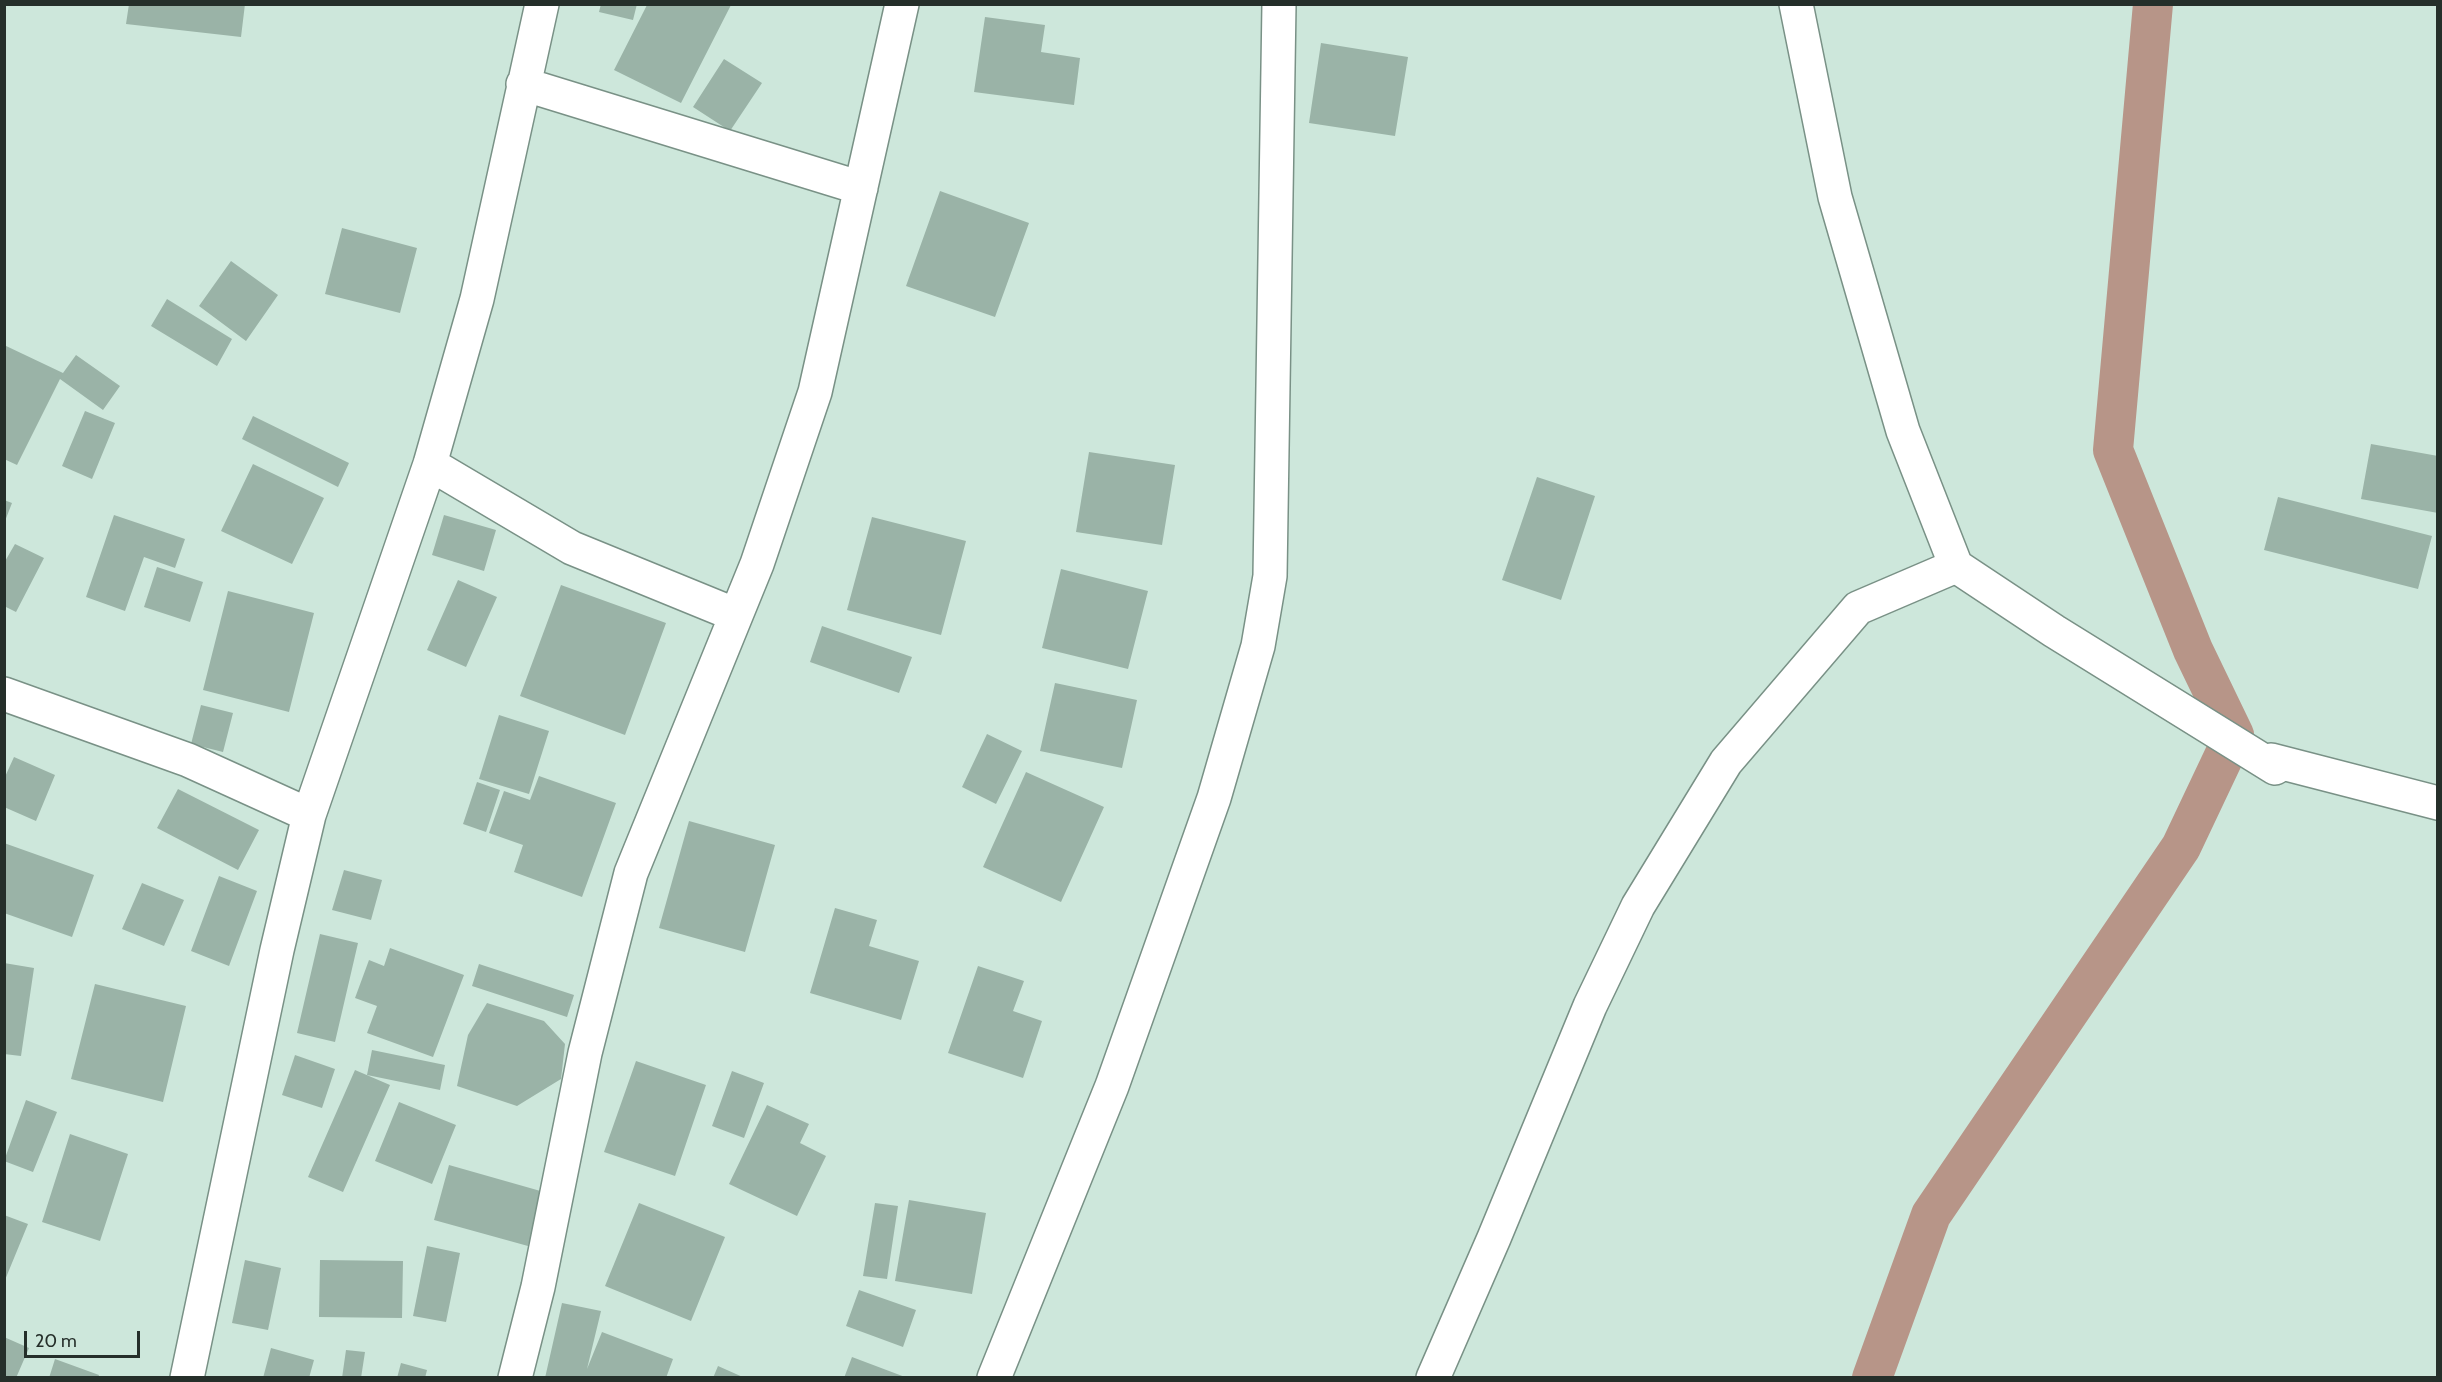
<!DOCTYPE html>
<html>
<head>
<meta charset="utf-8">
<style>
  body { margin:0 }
  #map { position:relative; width:2442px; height:1382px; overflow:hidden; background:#cde7db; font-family:Cabin,sans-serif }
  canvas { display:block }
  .frame { position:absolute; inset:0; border:6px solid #252f2a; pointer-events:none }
  .scale { position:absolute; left:24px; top:1331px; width:116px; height:27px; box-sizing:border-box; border:3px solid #252f2a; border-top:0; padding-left:8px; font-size:18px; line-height:21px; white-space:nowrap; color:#252f2a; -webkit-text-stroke:4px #cde7db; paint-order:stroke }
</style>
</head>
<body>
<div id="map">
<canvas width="2442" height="1382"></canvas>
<div class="frame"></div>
<div class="scale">20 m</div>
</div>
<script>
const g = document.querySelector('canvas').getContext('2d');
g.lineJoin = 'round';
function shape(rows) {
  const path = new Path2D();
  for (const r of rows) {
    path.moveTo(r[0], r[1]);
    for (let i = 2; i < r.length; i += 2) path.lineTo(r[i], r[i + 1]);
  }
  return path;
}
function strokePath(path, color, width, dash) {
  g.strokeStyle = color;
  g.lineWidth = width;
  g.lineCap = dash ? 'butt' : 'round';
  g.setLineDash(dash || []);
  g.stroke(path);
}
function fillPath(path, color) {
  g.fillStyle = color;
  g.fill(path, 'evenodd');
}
const canal = shape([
  [1872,1378,1931,1215,2181,847,2234,735,2193,650,2113,450,2153,4]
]);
const building = shape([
  [129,4,245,4,241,37,126,24],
  [601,4,637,4,633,20,599,12],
  [647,5,731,5,681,103,614,70],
  [985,17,1045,25,1041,52,1080,58,1074,105,974,92],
  [1321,43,1408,57,1395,136,1309,123],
  [724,59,762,83,730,131,693,107],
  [940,191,1029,223,995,317,906,286],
  [342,228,417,248,400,313,325,294],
  [231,261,278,295,246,341,199,306],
  [167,299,232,339,217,366,151,326],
  [4,345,63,373,76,355,120,386,103,410,60,379,17,465,4,459],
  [85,411,115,423,92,479,62,466],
  [253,416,349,463,338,487,242,439],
  [2371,444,2438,456,2438,513,2361,499],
  [1089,452,1175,465,1162,545,1076,532],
  [253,464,324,498,292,564,221,531],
  [1537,477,1595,496,1561,600,1502,580],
  [2278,497,2432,536,2418,589,2264,550],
  [4,500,12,503,5,521,4,521],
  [114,515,185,539,175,568,144,557,125,611,86,597],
  [444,515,496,530,484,571,432,555],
  [872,517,966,541,941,635,847,610],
  [15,544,44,558,16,612,4,606,4,563],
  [157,567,203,582,190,622,144,607],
  [1061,569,1148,591,1128,669,1042,648],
  [458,580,497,597,466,667,427,650],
  [561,585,666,623,625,735,520,696],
  [228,591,314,613,289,712,203,690],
  [822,626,912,657,899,693,810,662],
  [1055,683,1137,700,1122,768,1040,751],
  [201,705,233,713,223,752,191,744],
  [499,715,549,731,529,794,479,779],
  [987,734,1022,751,996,804,962,787],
  [14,757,55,775,36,821,4,807,4,779],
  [1026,772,1104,807,1061,902,983,867],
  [539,776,616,803,582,897,514,872,523,845,489,833,504,791,530,800],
  [477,782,500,790,486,832,463,824],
  [178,789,259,830,238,870,157,828],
  [689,821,775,845,745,952,659,928],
  [4,843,94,875,72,937,4,913],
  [344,870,382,880,371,920,332,910],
  [219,876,257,891,229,966,191,951],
  [142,883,184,900,164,946,122,929],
  [835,908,877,920,869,946,919,961,901,1020,810,993],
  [320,934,358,943,335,1042,297,1033],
  [390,948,464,975,433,1057,367,1033,377,1006,355,998,369,960,384,966],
  [4,963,34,968,21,1056,4,1054],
  [479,964,574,995,567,1017,472,986],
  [978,966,1024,981,1013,1011,1042,1021,1023,1078,948,1053],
  [95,984,186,1006,163,1102,71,1079],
  [487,1003,544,1021,565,1044,561,1079,517,1106,457,1086,468,1035],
  [372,1050,445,1065,440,1090,367,1075],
  [295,1055,335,1069,322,1108,282,1095],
  [636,1061,706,1085,675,1176,604,1152],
  [355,1070,390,1085,343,1192,308,1177],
  [732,1071,764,1083,744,1138,712,1126],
  [26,1100,57,1112,33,1172,4,1161],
  [399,1102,456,1125,432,1184,375,1161],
  [767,1105,809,1124,800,1143,826,1156,797,1216,729,1184],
  [70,1134,128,1154,100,1241,42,1222],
  [449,1165,544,1192,528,1246,434,1220],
  [909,1200,986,1213,972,1294,895,1281],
  [639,1203,725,1237,691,1321,605,1286],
  [875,1203,898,1206,887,1279,863,1276],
  [4,1215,28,1224,5,1280,4,1280],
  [427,1246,460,1253,446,1322,413,1316],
  [245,1260,281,1268,268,1330,232,1323],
  [320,1260,403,1261,402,1318,319,1317],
  [859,1290,916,1310,903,1347,846,1326],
  [562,1303,601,1311,587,1369,602,1332,673,1359,666,1378,545,1378],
  [4,1337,29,1348,16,1378,4,1378],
  [271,1348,314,1360,309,1378,263,1378],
  [346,1350,365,1352,361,1378,342,1378],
  [852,1357,905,1377,905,1378,844,1378],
  [55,1359,99,1375,98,1378,49,1378],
  [401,1363,427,1370,425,1378,397,1378],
  [718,1366,745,1378,713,1378]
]);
const street = shape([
  [523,84,861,188],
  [430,464,572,548,736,615],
  [4,694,188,760,309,815],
  [187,1378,277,950,309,815,430,464,477,299,542,4],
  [515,1378,538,1287,585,1053,631,873,757,564,815,392,902,4],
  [994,1378,1112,1086,1214,798,1258,646,1270,576,1279,4],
  [1433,1378,1494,1238,1590,1006,1638,906,1726,762,1858,608,1956,566]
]);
const secondary = shape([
  [1796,4,1835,197,1903,431,1956,566,2054,631,2275,768],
  [2271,760,2438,803]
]);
strokePath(canal, '#b79588', 40);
fillPath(building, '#9ab3a7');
strokePath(street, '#799186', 36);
strokePath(secondary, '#799186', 36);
strokePath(street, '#fff', 33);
strokePath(secondary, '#fff', 33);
</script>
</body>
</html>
